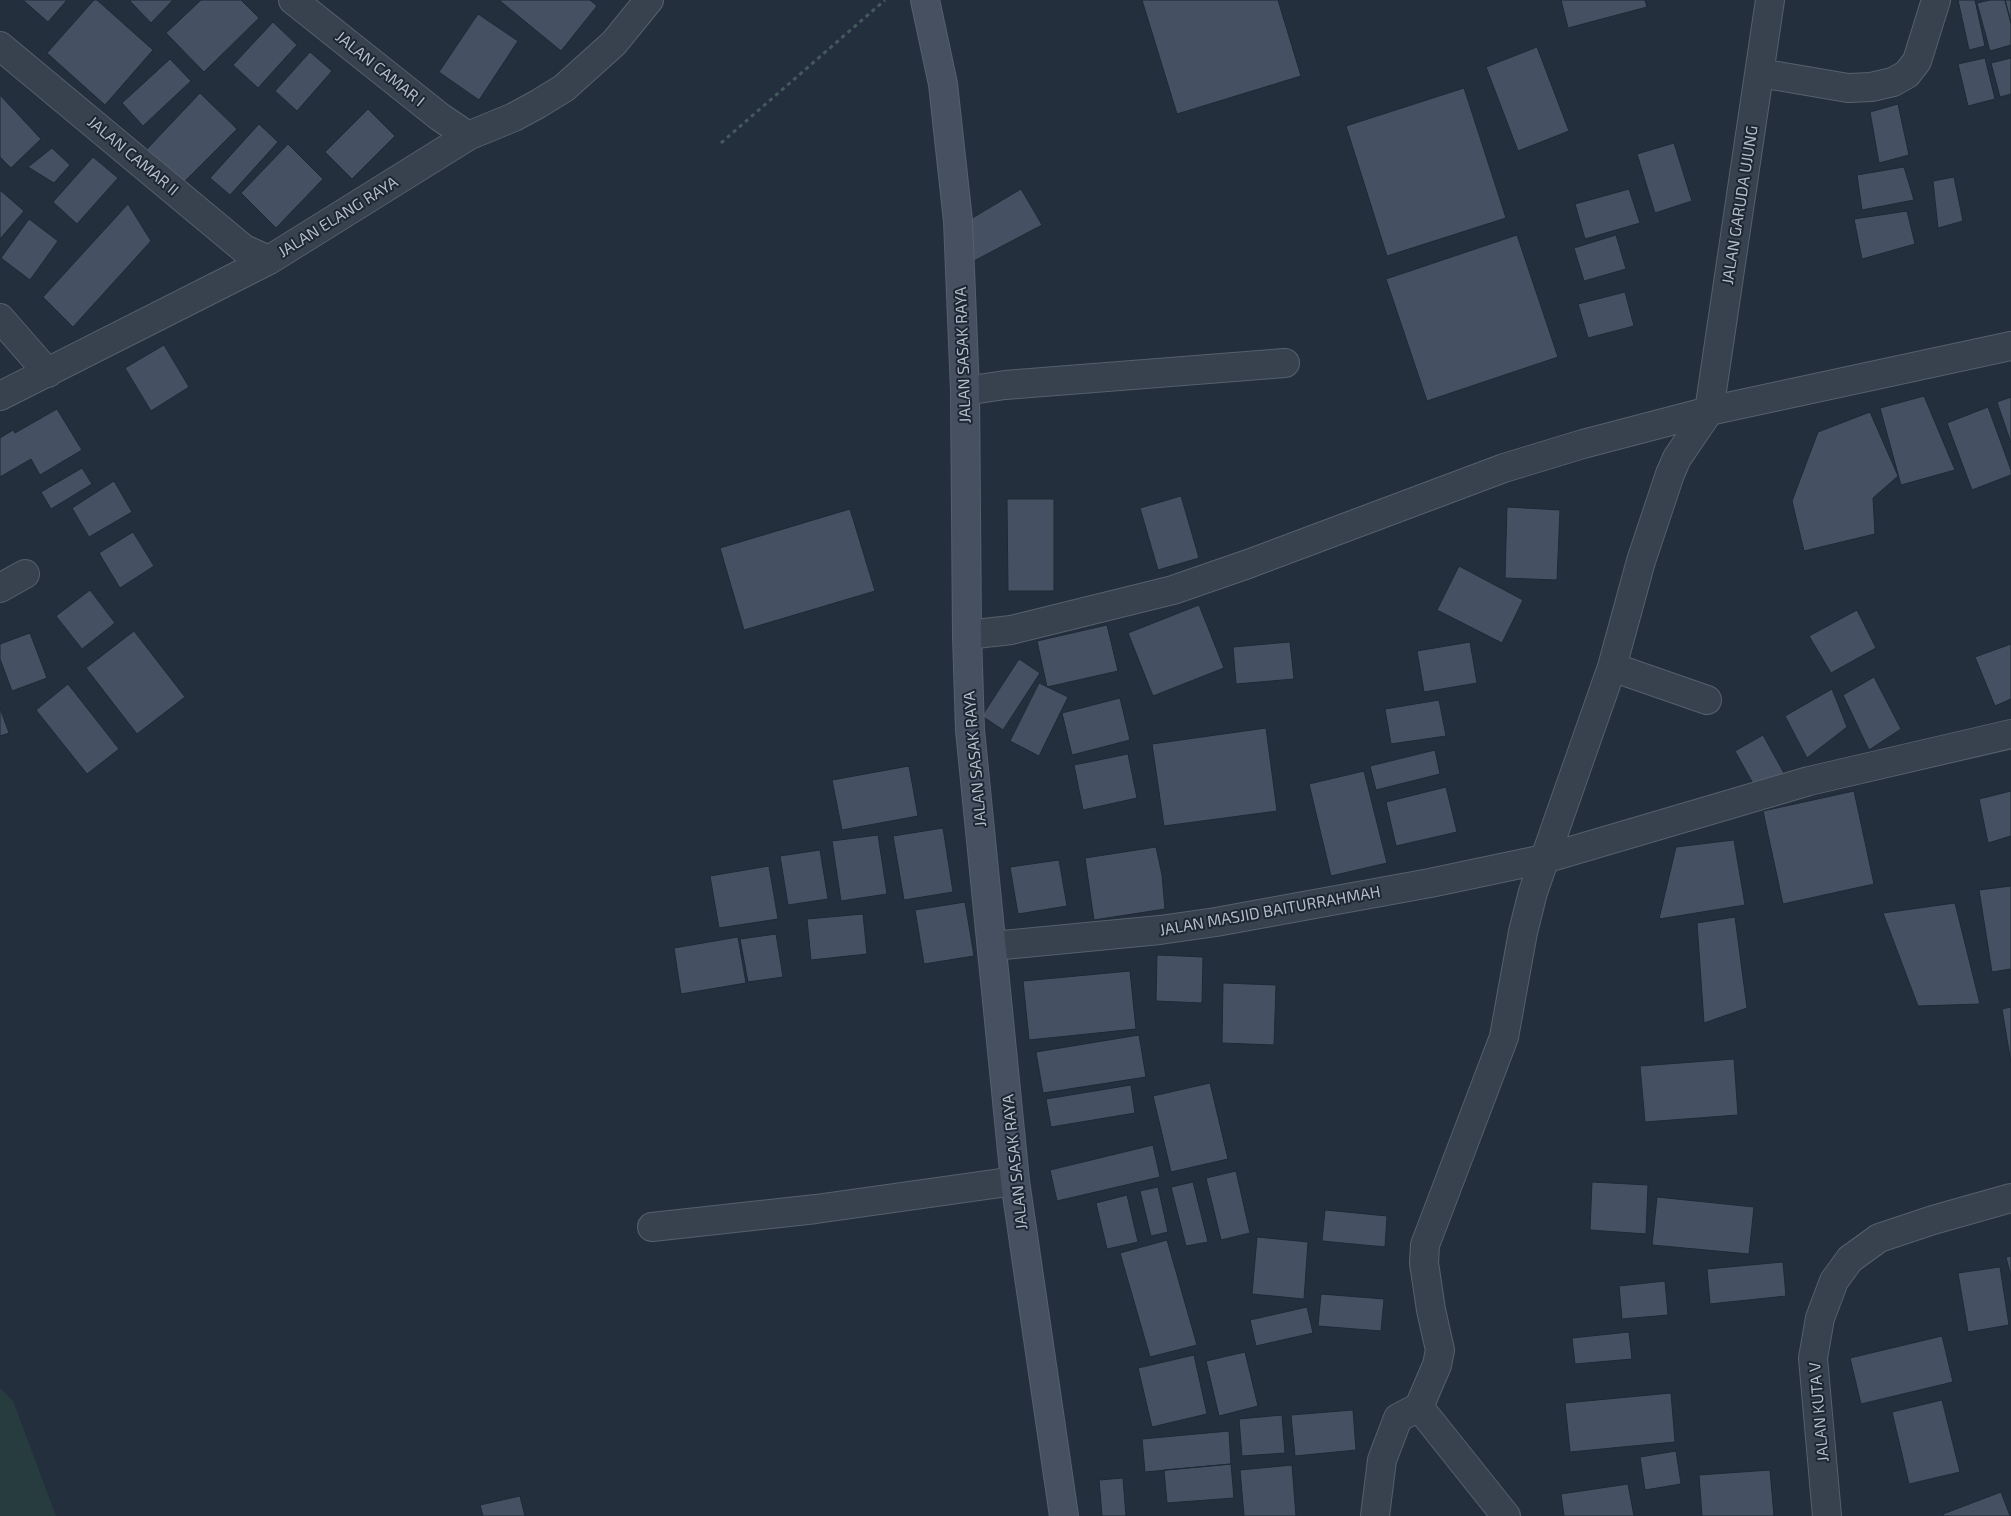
<!DOCTYPE html>
<html>
<head>
<meta charset="utf-8">
<style>
  body { margin:0 }
  canvas { display:block; background:#242f3e }
</style>
</head>
<body>
<canvas width="2011" height="1516"></canvas>
<script>
const g = document.querySelector('canvas').getContext('2d');
g.lineJoin = 'round';
function fillPath(path, color) {
  g.fillStyle = color;
  g.fill(path, 'evenodd');
}
function shape(rows) {
  const path = new Path2D();
  for (const r of rows) {
    path.moveTo(r[0], r[1]);
    for (let i = 2; i < r.length; i += 2) path.lineTo(r[i], r[i + 1]);
  }
  return path;
}
function strokePath(path, color, width, dash) {
  g.strokeStyle = color;
  g.lineWidth = width;
  g.lineCap = dash ? 'butt' : 'round';
  g.setLineDash(dash || []);
  g.stroke(path);
}
function label(font, color, halo, rows, align = 'center') {
  g.font = font + ' "Exo 2",sans-serif';
  g.lineWidth = 4;
  g.setLineDash([]);
  g.textBaseline = 'middle';
  g.strokeStyle = halo;
  g.fillStyle = color;
  for (const [text, x, y, turn = 0] of rows) {
    g.save();
    g.translate(x, y);
    g.rotate((+turn || 0) * Math.PI / 180);
    g.textAlign = isNaN(turn) ? turn : align;
    if (halo) g.strokeText(text, 0, 0);
    g.fillText(text, 0, 0);
    g.restore();
  }
}
const green = shape([
  [0,1388,13,1401,56,1516,0,1516]
]);
const building = shape([
  [23,0,67,0,48,22,23,0],
  [94,0,97,0,153,50,105,105,47,53,94,0],
  [131,0,173,0,151,23,130,1,131,0],
  [201,0,241,0,259,18,204,72,166,33,201,0],
  [499,0,590,0,597,6,561,51,499,0],
  [1142,0,1278,0,1301,76,1177,114,1142,0],
  [1561,0,1645,0,1647,7,1568,28,1561,0],
  [1958,0,1975,0,1985,46,1969,50,1958,0],
  [1990,0,2005,0,2011,23,2011,45,1990,51,1977,3,1990,0],
  [2005,0,2011,0,2011,23,2005,0],
  [478,14,518,41,479,100,439,72,478,14],
  [273,22,297,45,258,88,233,65,273,22],
  [1537,47,1569,131,1518,151,1486,67,1537,47],
  [310,52,332,71,297,111,275,91,310,52],
  [1985,58,1995,99,1968,106,1958,64,1985,58],
  [2011,58,2011,94,2000,97,1991,63,2011,58],
  [170,59,191,81,143,126,122,103,170,59],
  [1464,88,1506,218,1387,256,1346,126,1464,88],
  [200,93,237,129,182,184,147,149,200,93],
  [0,95,41,139,11,168,0,157,0,95],
  [1898,104,1909,155,1879,163,1870,112,1898,104],
  [368,109,395,136,352,179,325,152,368,109],
  [259,124,278,142,230,195,210,178,259,124],
  [1674,143,1692,201,1655,213,1637,154,1674,143],
  [288,144,323,179,276,228,241,193,288,144],
  [52,148,70,165,54,183,28,167,52,148],
  [93,157,118,178,77,224,53,202,93,157],
  [1904,167,1914,200,1862,210,1857,175,1904,167],
  [1954,177,1963,221,1938,228,1933,181,1954,177],
  [1021,189,1042,225,972,262,969,220,1021,189],
  [1629,189,1640,223,1585,239,1575,204,1629,189],
  [0,190,24,211,0,239,0,190],
  [128,204,151,241,73,327,43,297,128,204],
  [1907,211,1915,244,1862,259,1854,219,1907,211],
  [29,219,58,241,30,280,1,258,29,219],
  [1517,235,1558,357,1427,401,1386,279,1517,235],
  [1616,235,1626,269,1584,281,1574,248,1616,235],
  [1625,292,1634,326,1588,338,1578,304,1625,292],
  [164,345,189,387,151,411,125,368,164,345],
  [1924,396,1955,470,1901,485,1880,408,1924,396],
  [2011,397,2011,443,1997,402,2011,397],
  [1988,407,2011,470,2011,475,1972,490,1947,423,1988,407],
  [57,409,82,450,40,475,31,459,0,477,0,438,13,430,15,433,57,409],
  [1870,412,1898,476,1873,498,1875,534,1804,551,1792,501,1818,432,1870,412],
  [82,468,92,484,51,509,41,492,82,468],
  [114,481,132,512,89,537,72,508,114,481],
  [1181,496,1199,558,1158,570,1140,508,1181,496],
  [1007,499,1054,499,1054,591,1008,591,1007,499],
  [1507,507,1560,510,1557,580,1505,578,1507,507],
  [850,509,875,591,744,630,720,548,850,509],
  [133,532,154,566,120,588,99,553,133,532],
  [1459,566,1523,600,1502,643,1437,610,1459,566],
  [90,590,115,623,82,649,56,616,90,590],
  [1199,605,1224,668,1153,696,1128,633,1199,605],
  [1857,610,1876,648,1831,673,1809,636,1857,610],
  [1107,625,1118,671,1047,687,1037,641,1107,625],
  [134,631,185,697,137,734,86,668,134,631],
  [30,633,47,678,12,691,0,659,0,644,30,633],
  [1290,642,1294,679,1236,684,1233,647,1290,642],
  [1470,642,1477,683,1424,692,1417,651,1470,642],
  [2011,644,2011,699,1995,706,1975,657,2011,644],
  [1019,659,1040,673,1003,730,982,716,1019,659],
  [1874,677,1901,729,1869,750,1843,695,1874,677],
  [1039,683,1068,697,1039,756,1010,741,1039,683],
  [68,684,119,749,87,774,36,710,68,684],
  [1832,689,1847,727,1807,758,1785,716,1832,689],
  [1120,698,1130,740,1072,755,1062,713,1120,698],
  [1439,700,1446,736,1391,744,1385,709,1439,700],
  [0,708,9,733,0,736,0,708],
  [1266,728,1277,811,1164,826,1152,744,1266,728],
  [1763,735,1785,775,1756,789,1735,751,1763,735],
  [1435,750,1440,774,1376,790,1370,766,1435,750],
  [1128,754,1137,798,1083,810,1074,765,1128,754],
  [909,766,918,816,842,830,832,780,909,766],
  [1364,771,1387,863,1331,876,1309,784,1364,771],
  [1446,787,1457,832,1396,846,1386,802,1446,787],
  [1854,791,1874,884,1783,904,1763,811,1854,791],
  [2011,791,2011,836,1988,843,1979,799,2011,791],
  [943,828,953,892,904,900,893,836,943,828],
  [878,835,887,894,841,901,832,841,878,835],
  [1734,840,1745,905,1659,919,1676,847,1734,840],
  [1156,847,1162,875,1165,909,1094,920,1085,858,1156,847],
  [820,850,828,899,788,905,780,856,820,850],
  [1059,860,1067,906,1018,914,1010,867,1059,860],
  [769,866,778,919,719,928,710,876,769,866],
  [2011,886,2011,969,1992,972,1979,890,2011,886],
  [965,902,974,956,924,964,915,910,965,902],
  [1955,903,1980,1004,1918,1006,1883,913,1955,903],
  [863,914,867,954,811,960,807,919,863,914],
  [1735,917,1747,1008,1704,1023,1697,923,1735,917],
  [776,934,783,977,748,982,740,939,776,934],
  [738,937,746,983,681,994,674,948,738,937],
  [1157,955,1203,957,1202,1003,1156,1001,1157,955],
  [1130,971,1136,1029,1029,1040,1023,981,1130,971],
  [1223,983,1276,985,1274,1045,1222,1043,1223,983],
  [2011,1007,2011,1063,2002,1009,2011,1007],
  [1139,1035,1146,1077,1043,1093,1036,1052,1139,1035],
  [1734,1059,1738,1115,1645,1122,1640,1066,1734,1059],
  [1210,1083,1228,1159,1171,1172,1153,1096,1210,1083],
  [1131,1085,1135,1113,1051,1127,1046,1099,1131,1085],
  [1153,1145,1160,1177,1057,1201,1050,1170,1153,1145],
  [1236,1171,1250,1233,1221,1240,1206,1178,1236,1171],
  [1193,1182,1208,1242,1186,1246,1171,1187,1193,1182],
  [1592,1182,1648,1185,1646,1234,1590,1230,1592,1182],
  [1158,1187,1168,1232,1151,1236,1140,1191,1158,1187],
  [1127,1195,1138,1242,1107,1249,1096,1203,1127,1195],
  [1657,1197,1754,1207,1749,1254,1652,1245,1657,1197],
  [1325,1210,1387,1216,1385,1247,1322,1241,1325,1210],
  [1257,1237,1308,1242,1304,1299,1252,1294,1257,1237],
  [1167,1240,1197,1345,1150,1357,1120,1253,1167,1240],
  [2011,1256,2011,1277,2006,1257,2011,1256],
  [1783,1262,1786,1296,1710,1304,1707,1269,1783,1262],
  [2000,1267,2009,1325,1968,1332,1958,1273,2000,1267],
  [1665,1281,1668,1315,1622,1319,1619,1286,1665,1281],
  [1321,1294,1384,1299,1381,1331,1318,1326,1321,1294],
  [1307,1307,1313,1333,1256,1346,1250,1320,1307,1307],
  [1629,1332,1632,1359,1575,1364,1572,1338,1629,1332],
  [1942,1336,1953,1382,1861,1404,1850,1358,1942,1336],
  [1245,1352,1258,1406,1219,1416,1206,1361,1245,1352],
  [1194,1355,1207,1414,1152,1427,1138,1368,1194,1355],
  [1671,1393,1675,1442,1570,1452,1565,1403,1671,1393],
  [1942,1400,1960,1472,1909,1484,1892,1412,1942,1400],
  [1353,1410,1356,1450,1295,1456,1291,1415,1353,1410],
  [1282,1415,1285,1453,1242,1456,1239,1419,1282,1415],
  [1229,1431,1231,1464,1145,1472,1142,1439,1229,1431],
  [1676,1451,1681,1484,1645,1490,1640,1457,1676,1451],
  [1231,1464,1234,1498,1167,1503,1164,1470,1231,1464],
  [1292,1465,1296,1516,1244,1516,1240,1470,1292,1465],
  [1770,1470,1774,1516,1702,1516,1699,1475,1770,1470],
  [1123,1478,1126,1516,1102,1516,1099,1480,1123,1478],
  [1628,1484,1634,1516,1564,1516,1561,1494,1628,1484],
  [2001,1492,2010,1516,1944,1516,1943,1514,2001,1492],
  [520,1496,525,1516,483,1516,480,1505,520,1496]
]);
const path = shape([
  [721,143,885,0]
]);
const street = shape([
  [293,0,440,117,468,136],
  [0,46,244,249,269,260],
  [1760,73,1848,88,1871,87,1893,82,1907,74,1917,61,1936,0],
  [0,318,48,373],
  [965,391,1005,385,1285,363],
  [0,396,269,260,468,136,514,117,538,104,564,88,614,43,649,0],
  [0,588,25,574],
  [967,635,1011,630,1173,590,1248,564,1504,468,1583,444,1709,411,2011,346],
  [1612,667,1707,700],
  [993,946,1160,930,1216,922,1430,883,1544,859,1809,781,2011,734],
  [652,1227,816,1209,1015,1181],
  [1419,1407,1506,1516],
  [1375,1516,1382,1460,1398,1418,1419,1407,1437,1365,1440,1350,1431,1310,1424,1263,1425,1245,1504,1037,1523,932,1533,892,1612,667,1641,561,1670,474,1677,458,1709,411,1770,0],
  [1827,1516,1813,1358,1820,1318,1834,1281,1850,1259,1879,1238,1933,1220,2011,1198]
]);
const secondary = shape([
  [925,0,943,84,958,221,965,391,967,635,970,730,1015,1181,1064,1516]
]);
const streetNames = [
  ["JALAN CAMAR I",380,69,39],
  ["JALAN CAMAR II",133,156,40],
  ["JALAN GARUDA UJUNG",1740,205,-81],
  ["JALAN ELANG RAYA",338,217,-32],
  ["JALAN SASAK RAYA",963,355,-92],
  ["JALAN SASAK RAYA",975,759,-95],
  ["JALAN MASJID BAITURRAHMAH",1270,911,-10],
  ["JALAN SASAK RAYA",1015,1162,-96],
  ["JALAN KUTA V",1819,1412,-95]
];
fillPath(green, '#263c3f');
fillPath(building, '#455162');
strokePath(building, '#1f2835', 1);
strokePath(street, '#565f6c', 30);
strokePath(secondary, '#565f6c', 30);
strokePath(path, '#44595c', 3, [4, 4]);
strokePath(street, '#38414e', 28);
strokePath(secondary, '#465061', 28);
label('16px', '#b4bcc9', '#1d2633', streetNames);
</script>
</body>
</html>
